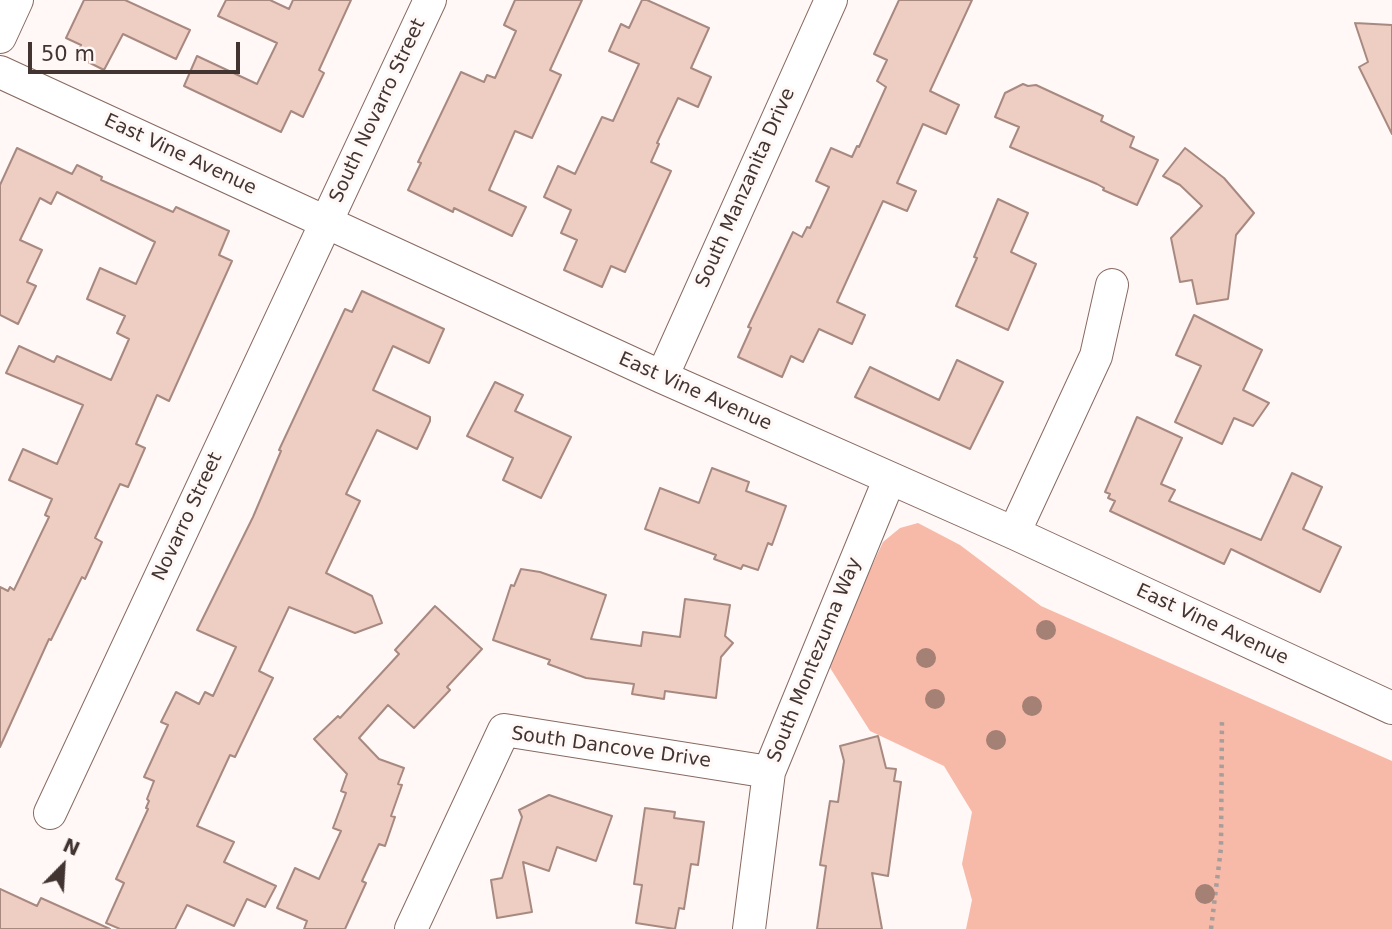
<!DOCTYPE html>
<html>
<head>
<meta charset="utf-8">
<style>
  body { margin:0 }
  #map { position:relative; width:1392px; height:929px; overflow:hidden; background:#fff8f6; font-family:"DejaVu Sans",sans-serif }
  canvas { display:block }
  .north { position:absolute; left:28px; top:831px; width:70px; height:70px; -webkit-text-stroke:5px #fff8f6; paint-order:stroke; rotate:24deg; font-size:19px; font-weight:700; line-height:28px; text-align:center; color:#423531 }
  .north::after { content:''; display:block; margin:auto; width:24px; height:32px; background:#423531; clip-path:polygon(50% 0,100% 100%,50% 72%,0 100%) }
  .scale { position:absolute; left:28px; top:42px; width:212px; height:32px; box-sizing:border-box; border:4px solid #423531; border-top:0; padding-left:9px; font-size:21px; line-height:24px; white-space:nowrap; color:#423531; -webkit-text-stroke:5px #fff8f6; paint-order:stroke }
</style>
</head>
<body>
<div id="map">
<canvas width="1392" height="929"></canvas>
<div class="north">N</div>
<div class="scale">50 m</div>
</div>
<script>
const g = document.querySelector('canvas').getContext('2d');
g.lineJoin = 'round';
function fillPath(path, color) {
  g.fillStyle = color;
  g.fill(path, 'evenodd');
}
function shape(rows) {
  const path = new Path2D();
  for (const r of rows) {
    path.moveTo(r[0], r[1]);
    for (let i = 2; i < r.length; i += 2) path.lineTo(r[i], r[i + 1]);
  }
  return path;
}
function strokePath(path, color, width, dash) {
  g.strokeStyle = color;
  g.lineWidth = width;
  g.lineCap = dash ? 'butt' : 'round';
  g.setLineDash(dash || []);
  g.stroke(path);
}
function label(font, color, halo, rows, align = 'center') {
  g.font = font + ' "DejaVu Sans",sans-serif';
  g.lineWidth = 6;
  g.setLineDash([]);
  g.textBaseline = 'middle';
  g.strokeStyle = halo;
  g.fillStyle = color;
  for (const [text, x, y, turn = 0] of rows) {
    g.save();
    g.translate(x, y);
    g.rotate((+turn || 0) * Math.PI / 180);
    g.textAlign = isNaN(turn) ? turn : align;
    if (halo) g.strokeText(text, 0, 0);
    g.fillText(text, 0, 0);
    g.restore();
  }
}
const green = shape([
  [918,523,960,545,1041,606,1392,761,1392,929,966,929,972,900,962,864,972,812,944,766,870,731,827,663,883,542,900,528]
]);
const building = shape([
  [84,0,125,0,190,30,176,59,123,34,104,70,76,56,81,45,66,38,84,0],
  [226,0,270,0,289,9,293,0,351,0,319,70,324,73,303,117,291,111,281,132,184,86,197,56,257,84,277,43,218,16,226,0],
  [515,0,582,0,550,70,561,75,532,138,515,131,489,190,526,207,512,236,454,208,453,212,408,190,421,163,418,162,461,72,484,82,487,75,495,78,516,31,504,25,515,0],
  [642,0,647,0,709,28,691,68,711,77,698,107,678,98,657,143,659,144,651,162,671,171,625,272,611,266,602,287,564,270,577,240,561,233,571,210,544,197,558,166,575,174,602,117,613,121,639,64,609,51,621,24,629,28,642,0],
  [899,0,972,0,930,91,959,105,946,134,923,124,897,183,916,191,907,211,883,201,837,302,865,315,852,344,819,329,803,362,791,356,782,377,738,357,751,328,748,327,793,232,802,237,807,227,810,228,829,187,816,181,831,148,852,157,857,146,859,147,886,87,877,81,887,60,874,54,899,0],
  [1355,23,1392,25,1392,134,1359,67,1368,62,1355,23],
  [1023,84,1028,86,1036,85,1103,116,1101,121,1134,137,1130,147,1158,160,1137,205,1103,190,1104,188,1097,184,1010,147,1019,127,995,117,1005,93,1023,84],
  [17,148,72,174,77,165,102,177,101,180,173,212,176,207,229,231,219,255,232,261,169,401,157,395,136,444,145,448,128,487,120,484,95,538,102,542,85,579,82,577,51,640,49,639,0,747,0,587,8,591,10,587,14,590,49,517,45,515,52,499,9,480,23,449,57,464,83,405,6,373,19,346,54,362,57,356,111,380,129,339,117,333,125,316,87,299,100,268,136,284,155,242,57,192,51,204,40,198,20,240,42,250,27,282,36,286,18,324,0,315,0,185,17,148],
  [1185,148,1224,178,1254,213,1236,235,1228,299,1197,304,1192,280,1180,282,1171,238,1202,206,1180,185,1163,176,1185,148],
  [998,199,1028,213,1011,252,1036,264,1008,330,956,306,977,258,974,257,998,199],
  [362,291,444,329,429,363,393,346,373,390,430,417,430,421,417,449,377,430,346,494,360,501,326,573,372,596,382,623,355,633,289,607,259,671,273,678,235,757,230,755,197,826,234,842,224,862,276,886,265,907,247,899,234,926,187,905,175,929,120,929,106,923,124,883,116,879,148,809,146,808,149,801,147,799,154,781,144,777,168,725,161,722,176,692,199,704,205,692,213,696,236,647,197,630,253,517,281,451,279,450,345,309,352,312,362,291],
  [1194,315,1262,350,1243,390,1269,403,1253,426,1234,418,1222,444,1175,422,1201,366,1176,355,1194,315],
  [957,360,1003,382,970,449,855,397,870,367,939,400,957,360],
  [495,382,523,395,515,411,571,437,541,498,503,480,513,458,467,436,495,382],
  [1137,417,1182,438,1161,484,1175,490,1169,501,1261,540,1292,473,1322,487,1303,529,1341,547,1320,592,1231,549,1224,564,1110,511,1115,501,1108,498,1110,494,1105,492,1137,417],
  [712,468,749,482,746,491,786,506,772,545,768,543,758,570,743,565,741,569,714,559,716,555,645,529,660,488,699,503,712,468],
  [521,569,540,572,606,595,591,639,641,646,643,632,680,637,685,599,730,605,725,636,733,643,721,657,716,698,665,691,664,699,632,694,634,684,586,678,548,664,550,660,493,640,511,585,514,586,521,569],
  [435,606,482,649,447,687,450,690,414,728,388,705,359,738,379,759,404,768,398,784,402,785,391,816,395,817,385,846,379,844,362,881,366,883,345,929,304,929,307,921,277,908,295,868,319,879,341,831,333,828,346,793,341,791,347,774,314,739,338,716,340,718,399,654,395,650,435,606],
  [878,736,886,768,896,769,894,781,901,782,888,876,872,873,882,929,817,929,826,866,820,865,830,801,838,802,844,761,840,746,878,736],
  [549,795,612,816,596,861,557,847,549,871,523,862,532,912,497,918,491,880,502,878,522,817,519,810,549,795],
  [645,808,675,812,674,818,704,822,698,865,691,864,684,909,679,908,675,929,636,923,642,885,634,884,645,808],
  [0,889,37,906,41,898,110,929,0,929,0,889]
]);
const path = shape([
  [1211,929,1221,848,1222,718]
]);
const minor = shape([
  [0,37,17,0],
  [0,72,662,377,1014,533,1392,708],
  [662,377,831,0],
  [1014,533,1096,356,1112,285],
  [50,813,430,0],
  [411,929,504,730,769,772],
  [749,929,769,772,889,480]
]);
const trees = [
  [1046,630],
  [926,658],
  [935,699],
  [1032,706],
  [996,740],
  [1205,894]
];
const streetNames = [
  ["South Novarro Street",378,111,-65],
  ["East Vine Avenue",180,155,25],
  ["South Manzanita Drive",746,188,-66],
  ["East Vine Avenue",695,392,24],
  ["Novarro Street",188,517,-65],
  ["East Vine Avenue",1212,625,25],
  ["South Montezuma Way",815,660,-68],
  ["South Dancove Drive",611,748,8]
];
fillPath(green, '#f7baa8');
fillPath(building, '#eecdc3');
strokePath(building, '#a88980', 2);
strokePath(minor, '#876a61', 34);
strokePath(path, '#a79d9a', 4.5, [3.5, 5]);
strokePath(minor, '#fff', 32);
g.fillStyle = '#a58074';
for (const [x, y] of trees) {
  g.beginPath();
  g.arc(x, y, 10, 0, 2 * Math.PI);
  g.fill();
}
label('19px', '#423531', '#fff8f6', streetNames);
</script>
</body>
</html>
